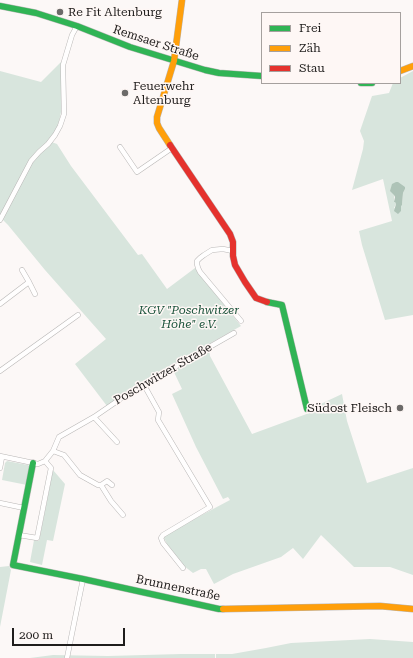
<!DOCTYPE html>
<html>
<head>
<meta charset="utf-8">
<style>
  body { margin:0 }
  #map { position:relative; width:413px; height:658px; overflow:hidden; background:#fcf8f7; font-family:"Roboto Serif",serif }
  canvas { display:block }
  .legend { position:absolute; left:261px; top:12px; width:140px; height:72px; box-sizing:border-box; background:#fef7f5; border:1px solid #a5a09e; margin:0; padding:5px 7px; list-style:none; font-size:12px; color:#1f1d1c }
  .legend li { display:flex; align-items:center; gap:8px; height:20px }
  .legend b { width:20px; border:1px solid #a5a09e }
  .scale { position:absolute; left:12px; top:628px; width:113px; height:18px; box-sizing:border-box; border:2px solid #1f1d1c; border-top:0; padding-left:5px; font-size:12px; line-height:14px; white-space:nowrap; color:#1f1d1c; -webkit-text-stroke:3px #fef7f5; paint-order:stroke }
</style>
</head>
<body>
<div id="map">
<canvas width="413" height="658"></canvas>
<ul class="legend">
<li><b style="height:5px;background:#30b455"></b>Frei</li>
<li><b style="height:5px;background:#ff9f0a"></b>Zäh</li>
<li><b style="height:5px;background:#e5322d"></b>Stau</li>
</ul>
<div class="scale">200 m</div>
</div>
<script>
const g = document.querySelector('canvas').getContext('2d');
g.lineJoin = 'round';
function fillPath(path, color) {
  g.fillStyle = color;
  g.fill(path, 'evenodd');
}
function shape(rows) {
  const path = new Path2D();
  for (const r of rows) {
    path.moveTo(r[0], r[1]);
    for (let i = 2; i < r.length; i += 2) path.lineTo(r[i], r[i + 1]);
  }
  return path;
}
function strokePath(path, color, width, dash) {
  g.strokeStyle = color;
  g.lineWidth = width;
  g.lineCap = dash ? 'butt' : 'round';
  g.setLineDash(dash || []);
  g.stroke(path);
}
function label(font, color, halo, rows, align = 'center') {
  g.font = font + ' "Roboto Serif",serif';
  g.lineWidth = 3;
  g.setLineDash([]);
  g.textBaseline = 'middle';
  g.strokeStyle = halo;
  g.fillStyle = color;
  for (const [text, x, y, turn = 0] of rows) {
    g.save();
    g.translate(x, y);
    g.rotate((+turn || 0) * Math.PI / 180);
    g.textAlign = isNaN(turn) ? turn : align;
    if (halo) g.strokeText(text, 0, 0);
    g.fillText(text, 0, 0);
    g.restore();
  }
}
const green = shape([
  [61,62,62,97,61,112,59,122,55,132,49,141,57,144,71,166,138,255,142,254,167,289,195,268,241,326,129,389,107,406,75,364,106,339,45,270,8,225,0,217,0,71,41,82],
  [413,71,413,315,385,320,362,245,359,231,392,221,383,179,352,190,363,149,364,141,360,131,372,96,389,93,393,83,400,83,400,78],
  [405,187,405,189,403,193,402,205,401,205,401,211,394,208,396,204,394,200,394,195],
  [209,350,210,356,252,434,312,412,314,413,310,409,342,394,347,421,367,483,413,468,413,575,390,567,354,567,321,535,303,559,293,548,281,557,233,574,214,584,206,569,201,569,193,573,184,566,168,546,164,538,166,534,230,500,228,497,223,499,196,447,172,394,182,389,173,370],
  [7,461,28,465,30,467,27,485,2,480,5,463],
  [53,470,65,484,53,541,47,540,42,565,30,562,34,540,39,541],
  [9,566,11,570,0,627,0,567],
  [370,639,413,642,413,658,216,658,216,654,232,654,266,648,291,643],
  [181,654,215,654,215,658,30,658,53,655,108,656]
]);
const water = shape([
  [396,182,398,182,405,187,405,189,403,193,402,205,401,206,401,211,398,214,394,211,396,204,395,202,394,202,395,197,394,195,390,191,392,184]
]);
const street = shape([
  [120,147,137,172,172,148],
  [0,220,31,161,39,152,48,144,55,135,60,126,64,114,63,65,72,35,77,26],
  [233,251,223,249,212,250,204,255,200,258,197,261,197,264,198,268,200,272,241,321],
  [29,282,35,294],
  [0,304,29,282,22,270],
  [0,371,78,315],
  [144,385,159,412,158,420,210,507,163,535,161,538,163,543,183,568],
  [94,417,117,442],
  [53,451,64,455,80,475,98,485,101,485,107,481,112,485],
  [0,456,38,464,45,461,53,451,59,437,94,417,129,393,234,333],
  [0,468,2,457],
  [101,485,111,501,123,515],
  [0,503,24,508],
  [19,535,37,538,51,468,45,461],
  [67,658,83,579]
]);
const fast = shape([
  [0,6,36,13,77,26,130,47,205,70,219,73,262,76],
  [361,83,372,83],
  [267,302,282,305,307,409],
  [33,463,13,565,83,579,219,609,223,609]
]);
const slow = shape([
  [400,71,413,66],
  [170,145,159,128,157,123,157,117,174,61,182,0],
  [223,609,380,606,413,609]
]);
const jam = shape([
  [170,145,230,234,233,242,233,256,235,265,245,282,256,298,267,302]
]);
const markers = [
  [60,12,4,"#6c6a69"],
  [125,93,4,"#6c6a69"],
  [400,408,4,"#6c6a69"]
];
const poiNames = [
  ["Re Fit Altenburg",68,12],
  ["Feuerwehr",133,86],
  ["Altenburg",133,100],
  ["Südost Fleisch",392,408,"right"]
];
const streetNames = [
  ["Remsaer Straße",156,43,18],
  ["Poschwitzer Straße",163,374,-30],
  ["Brunnenstraße",178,588,12]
];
const parkNames = [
  ["KGV \"Poschwitzer",189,310],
  ["Höhe\" e.V.",189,324]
];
fillPath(green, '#d8e5dd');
fillPath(water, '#aec3b7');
strokePath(street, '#b9b7b6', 5.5);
strokePath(fast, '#b9b7b6', 7);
strokePath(slow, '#b9b7b6', 7);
strokePath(jam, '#b9b7b6', 7);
strokePath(street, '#fffefe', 4.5);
strokePath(fast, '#30b455', 6);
strokePath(slow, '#ff9f0a', 6);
strokePath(jam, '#e5322d', 6);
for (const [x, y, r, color] of markers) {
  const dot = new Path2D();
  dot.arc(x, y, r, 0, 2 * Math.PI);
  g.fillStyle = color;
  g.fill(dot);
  strokePath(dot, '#fef7f5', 1.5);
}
label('12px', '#1f1d1c', '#fef7f5', poiNames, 'left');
label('12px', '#1f1d1c', '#fef7f5', streetNames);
label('italic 12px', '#1c543c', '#fef7f5', parkNames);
</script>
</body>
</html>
